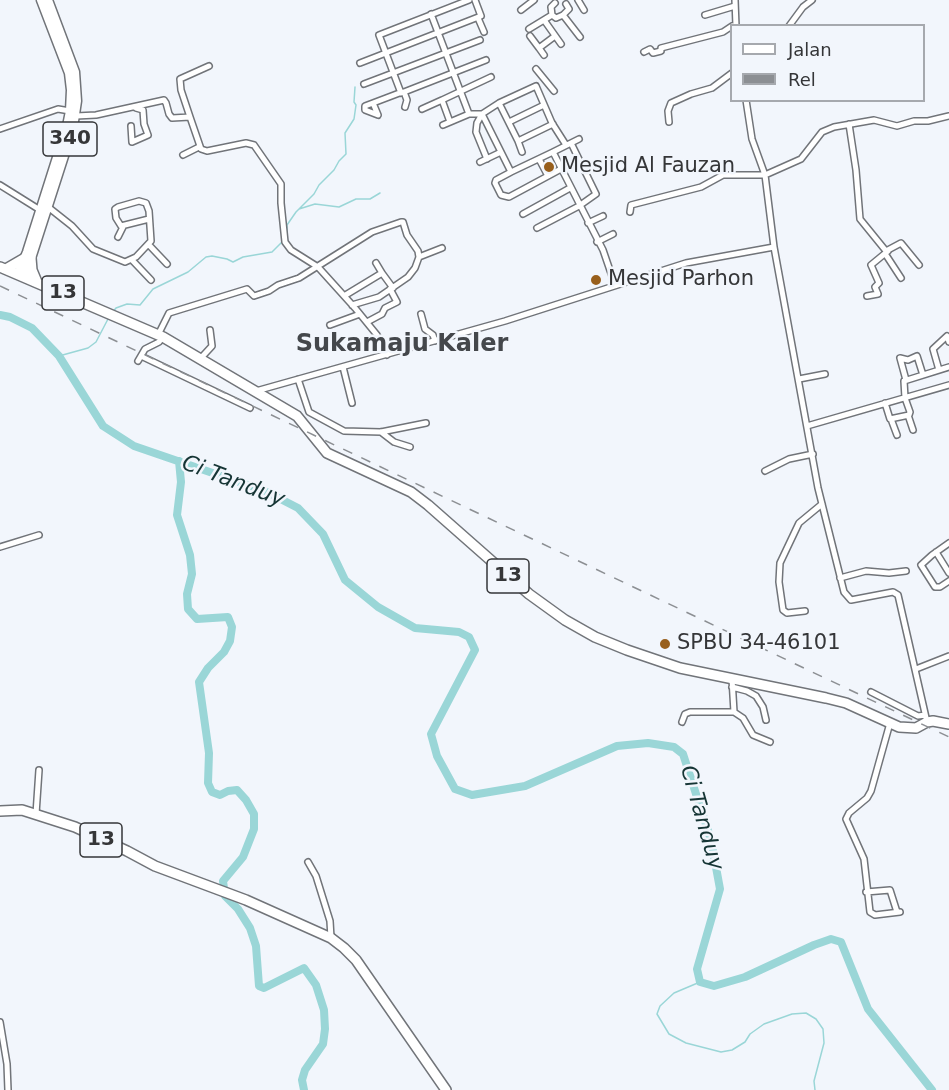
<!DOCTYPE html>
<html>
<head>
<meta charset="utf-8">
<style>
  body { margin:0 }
  #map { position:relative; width:949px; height:1090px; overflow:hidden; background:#f2f6fc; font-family:"DejaVu Sans",sans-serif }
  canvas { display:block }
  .legend { position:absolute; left:730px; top:24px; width:195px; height:78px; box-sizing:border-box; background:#f2f6fc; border:2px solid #a6a9ae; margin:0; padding:8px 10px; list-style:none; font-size:18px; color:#353638 }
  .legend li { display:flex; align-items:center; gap:12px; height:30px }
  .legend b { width:30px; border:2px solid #a6a9ae }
</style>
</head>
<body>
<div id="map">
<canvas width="949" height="1090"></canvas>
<ul class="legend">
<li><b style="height:8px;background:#fff"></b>Jalan</li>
<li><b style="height:8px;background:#8c8f93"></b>Rel</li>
</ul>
</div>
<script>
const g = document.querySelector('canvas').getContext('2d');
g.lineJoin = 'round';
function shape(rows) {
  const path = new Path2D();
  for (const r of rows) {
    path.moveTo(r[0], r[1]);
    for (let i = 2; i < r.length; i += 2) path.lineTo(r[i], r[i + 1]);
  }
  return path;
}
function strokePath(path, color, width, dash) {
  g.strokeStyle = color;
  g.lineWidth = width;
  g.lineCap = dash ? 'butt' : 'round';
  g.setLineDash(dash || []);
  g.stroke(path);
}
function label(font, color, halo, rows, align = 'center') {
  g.font = font + ' "DejaVu Sans",sans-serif';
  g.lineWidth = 5;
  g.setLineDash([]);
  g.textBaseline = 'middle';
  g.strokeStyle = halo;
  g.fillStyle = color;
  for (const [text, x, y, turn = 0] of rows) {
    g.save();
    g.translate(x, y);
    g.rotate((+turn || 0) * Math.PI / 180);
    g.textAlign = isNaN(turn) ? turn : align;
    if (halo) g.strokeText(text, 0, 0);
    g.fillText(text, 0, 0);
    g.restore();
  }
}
const stream = shape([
  [299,209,315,204,339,207,356,199,370,199,380,193],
  [287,236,287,225,296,212,314,194,319,185,334,170,339,161,346,154,345,133,354,119,356,105,354,102,355,87],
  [113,312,116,308,127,304,140,305,153,289,188,272,206,257,212,256,227,259,233,262,243,257,272,252,282,242],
  [59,356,88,348,96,342,108,319],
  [700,982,674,993,660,1006,657,1014,669,1034,686,1043,721,1052,732,1050,745,1042,750,1034,764,1024,792,1014,806,1013,816,1019,823,1029,824,1043,814,1081,815,1090]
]);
const river = shape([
  [0,315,10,317,32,328,59,356,103,426,134,446,265,491,298,508,323,534,345,580,378,607,415,628,459,632,469,637,475,650,431,734,437,756,455,789,472,795,525,786,617,746,648,743,674,747,683,754,711,840,720,889,697,969,700,982,714,986,745,977,814,945,831,939,841,942,868,1009,932,1090],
  [179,461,181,482,177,515,190,555,192,574,187,594,188,609,197,619,228,617,232,627,230,641,224,652,208,668,199,682,209,753,208,783,212,792,220,795,228,791,237,790,246,800,254,814,254,829,243,857,223,881,225,896,238,909,250,928,256,946,259,986,264,988,304,968,316,985,324,1010,325,1029,323,1044,305,1070,302,1080,304,1090]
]);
const street = shape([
  [578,0,584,10],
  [735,0,736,26],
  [555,3,551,7,552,15,556,18,563,15],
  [566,4,569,9,563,15,580,37],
  [521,10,534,0],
  [431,14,469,114,482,114,511,172],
  [705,15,735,6],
  [478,18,484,32],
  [544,20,561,44],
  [789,26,803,7,812,0],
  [529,29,552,15],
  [530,36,539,48],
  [644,52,650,49,653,53,661,51,661,48,723,32,732,26],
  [544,55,539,48,555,36],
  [360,63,481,16,475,0],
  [536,69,554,91],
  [364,84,480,40],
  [401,93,379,35,469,0],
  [442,100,491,77],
  [746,100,752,139,765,175,774,247,818,488,844,592,851,600,893,592,898,595,927,722],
  [373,103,365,106,365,110,378,115,373,103,402,92],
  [499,103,518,141,553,124],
  [405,107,407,100,404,92,486,60],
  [422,109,442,100,450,122],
  [76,116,96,115,164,100,166,103,169,114,172,118,190,117,201,149,207,151,246,143,254,145,281,184,281,203,285,242,291,250,318,267,355,308,377,335,387,355],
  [190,117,181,90,180,79,209,66],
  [509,122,544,105],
  [669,122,668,111,671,103,691,94,712,88,732,73],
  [849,124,856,170,860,219,886,251,901,243,919,265],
  [443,125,469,114],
  [131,126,132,142,148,135,144,124,143,110,136,108],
  [0,129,58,109,70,111],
  [518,141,522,152],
  [553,152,579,139],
  [183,155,199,147],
  [487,159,476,132,477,123,482,114,499,103,536,86,552,123,566,145],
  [539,159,548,176],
  [480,162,501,152],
  [561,169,509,197,501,195,495,183,496,180,511,172,553,152,603,250,615,285],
  [0,185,40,210],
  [48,207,72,226,93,249,125,262,136,257,151,241,149,211,146,203,139,201,118,207,115,209,116,218,121,226,149,219],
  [630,212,631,205,701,187,723,175,765,175,801,159,822,132,834,127,874,120,897,126,914,121,928,121,949,116],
  [523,214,570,188],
  [588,223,603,216],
  [537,228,579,206,596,194,571,143],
  [118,237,123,227],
  [597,242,613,234],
  [149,245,167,264],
  [886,255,901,278],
  [419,257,442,248],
  [132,260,151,280],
  [382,273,393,288],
  [344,296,382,273,376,263],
  [867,296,878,294,875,287,879,283,871,265,888,251],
  [421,314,425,329,433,335,435,341],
  [367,322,382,314,385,308,397,302,390,289],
  [330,325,360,314],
  [158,335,169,313,247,289,254,296,269,291,278,285,299,278,372,232,401,222,403,222,407,235,418,251,419,257,415,268,408,277,379,297,352,305],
  [141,356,250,408],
  [200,359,212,346,210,330],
  [138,361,145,349,159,342,163,337],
  [343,367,352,403],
  [939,370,933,349,947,336,949,342],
  [298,379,309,412,344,431,381,432,426,423],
  [799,379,825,374],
  [906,380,900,358,908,360,917,356,923,375],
  [256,391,505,321,686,263,774,247],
  [885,403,890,419,909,415,910,412,905,398,904,381,949,367],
  [908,415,913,430],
  [891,419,897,435],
  [807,426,949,385],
  [381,432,394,442,410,447],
  [765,471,789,459,813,454],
  [949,543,932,555,921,565,935,587,940,587,949,581],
  [0,547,39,535],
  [936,552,949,573],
  [840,578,866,571,889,573,906,571],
  [805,611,787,613,783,610,779,582,780,563,799,523,822,504],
  [916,669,949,656],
  [732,679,734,712,743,718,753,735,770,742],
  [732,687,747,691,756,696,763,707,766,720],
  [871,692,918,716,925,715],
  [682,722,685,714,690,712,734,712],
  [890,723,871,791,867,798,849,813,846,819,864,859,870,912,875,915,900,912],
  [36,814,39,770],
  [308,862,316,876,330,921,331,938],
  [866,892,890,890,897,912],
  [0,1022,7,1064,8,1090]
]);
const primary = shape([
  [18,274,27,252,67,126,70,111,71,90,69,73,41,0],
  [25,277,73,128,77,101,75,72,48,0]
]);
const highway = shape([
  [31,258,32,270,37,282],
  [0,267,163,337,297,416,327,453,411,492,428,505,529,594,565,620,595,637,627,650,680,668,826,698,846,703,899,727,916,728,927,722,933,721,949,724],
  [6,269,25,258],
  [0,811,22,810,75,827,127,851,155,866,246,900,331,938,344,948,356,960,446,1090]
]);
const rail = shape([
  [0,286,949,737]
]);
const markers = [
  [549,167,6,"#985f1c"],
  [596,280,6,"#985f1c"],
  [665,644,6,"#985f1c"]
];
const shields = [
  [70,139,54],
  [63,293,42],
  [508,576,42],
  [101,840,42]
];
const shieldNames = [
  ["340",70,139],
  ["13",63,293],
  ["13",508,576],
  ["13",101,840]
];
const poiNames = [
  ["Mesjid Al Fauzan",561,167],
  ["Mesjid Parhon",608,280],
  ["SPBU 34-46101",677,644]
];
const waterNames = [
  ["Ci Tanduy",233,482,21],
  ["Ci Tanduy",701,818,74]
];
const quarterNames = [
  ["Sukamaju Kaler",402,345]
];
strokePath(stream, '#9ad6d7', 1.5);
strokePath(river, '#9ad6d7', 8);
strokePath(street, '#717479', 8);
strokePath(primary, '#717479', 11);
strokePath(highway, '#717479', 12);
strokePath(street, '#fff', 5);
strokePath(primary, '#fff', 8);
strokePath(highway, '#fff', 9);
strokePath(rail, '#8c8f93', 1.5, [10, 10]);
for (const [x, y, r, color] of markers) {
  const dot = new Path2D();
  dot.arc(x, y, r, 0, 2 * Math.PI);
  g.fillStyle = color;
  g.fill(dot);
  strokePath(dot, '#f2f6fc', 2);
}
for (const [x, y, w] of shields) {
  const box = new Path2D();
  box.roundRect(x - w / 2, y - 17, w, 34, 4.5);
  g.fillStyle = '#f2f6fc';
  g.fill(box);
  strokePath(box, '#353638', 1.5);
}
label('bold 20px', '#353638', null, shieldNames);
label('21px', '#353638', '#f2f6fc', poiNames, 'left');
label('italic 22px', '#163535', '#f2f6fc', waterNames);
label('bold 24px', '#44474b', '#f2f6fc', quarterNames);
</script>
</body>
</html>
